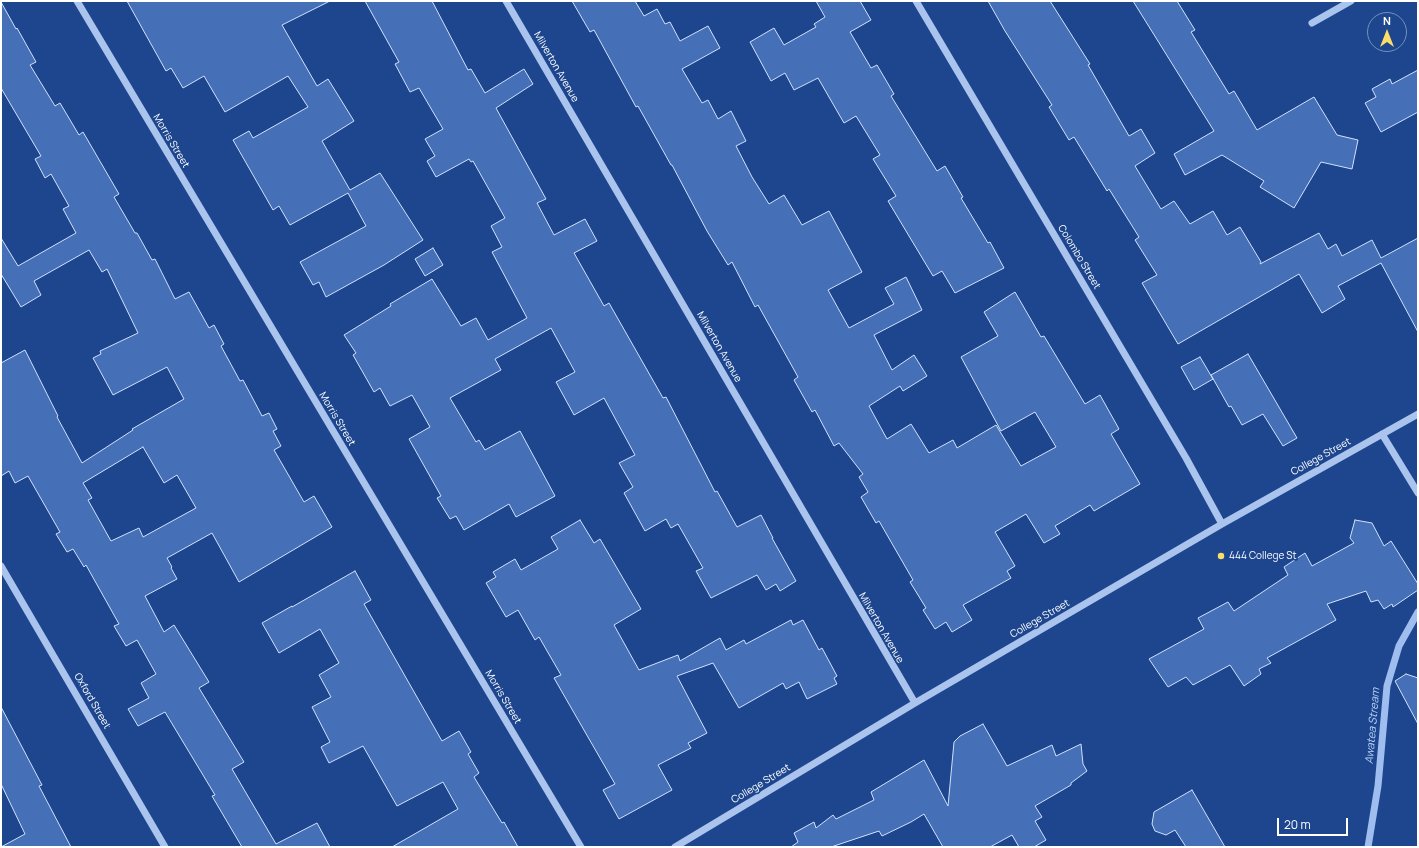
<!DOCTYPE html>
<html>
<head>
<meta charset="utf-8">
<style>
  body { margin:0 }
  #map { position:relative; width:1419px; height:848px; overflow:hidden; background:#1d468f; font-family:Manrope,sans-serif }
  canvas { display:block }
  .frame { position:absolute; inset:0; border:2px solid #fff; pointer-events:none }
  .north { position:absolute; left:1367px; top:12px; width:40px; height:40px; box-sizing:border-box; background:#1d468f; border:1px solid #7790bc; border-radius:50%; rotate:0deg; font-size:11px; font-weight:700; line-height:16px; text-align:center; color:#fff }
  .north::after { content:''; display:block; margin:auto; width:14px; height:18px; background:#fddd6a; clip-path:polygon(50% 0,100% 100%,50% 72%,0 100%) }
  .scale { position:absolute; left:1277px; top:818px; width:71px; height:18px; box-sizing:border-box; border:2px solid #fff; border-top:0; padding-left:5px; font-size:12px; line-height:14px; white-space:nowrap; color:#fff; -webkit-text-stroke:3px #1d468f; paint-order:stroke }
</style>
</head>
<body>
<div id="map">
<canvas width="1419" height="848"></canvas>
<div class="frame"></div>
<div class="north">N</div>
<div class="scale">20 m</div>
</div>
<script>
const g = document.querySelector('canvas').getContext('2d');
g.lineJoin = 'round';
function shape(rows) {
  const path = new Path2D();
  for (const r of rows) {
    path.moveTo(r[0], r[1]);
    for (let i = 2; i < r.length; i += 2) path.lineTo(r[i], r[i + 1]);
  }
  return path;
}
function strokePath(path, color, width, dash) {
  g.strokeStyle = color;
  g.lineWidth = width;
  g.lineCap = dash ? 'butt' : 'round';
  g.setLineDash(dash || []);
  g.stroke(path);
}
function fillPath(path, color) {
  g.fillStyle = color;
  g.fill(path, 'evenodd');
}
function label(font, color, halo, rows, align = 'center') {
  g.font = font + ' Manrope,sans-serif';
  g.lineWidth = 3.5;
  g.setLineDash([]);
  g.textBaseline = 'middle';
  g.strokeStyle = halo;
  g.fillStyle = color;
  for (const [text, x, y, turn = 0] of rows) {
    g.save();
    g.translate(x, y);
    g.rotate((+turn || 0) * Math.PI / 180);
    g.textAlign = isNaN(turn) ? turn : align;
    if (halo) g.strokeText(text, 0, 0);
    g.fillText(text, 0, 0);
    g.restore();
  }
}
const stream = shape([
  [1368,847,1378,786,1387,686,1399,646,1418,612]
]);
const building = shape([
  [127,1,330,1,282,25,317,86,328,79,354,121,322,141,350,190,380,173,423,240,384,265,326,297,319,282,313,285,300,262,366,226,348,193,290,225,279,206,273,210,233,140,249,131,253,138,308,107,288,76,225,112,204,76,183,88,171,68,166,71,127,1],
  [365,1,432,1,468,70,471,69,485,93,524,69,533,84,496,108,546,199,537,203,554,235,585,219,597,241,574,253,604,306,609,303,663,398,666,397,715,492,717,491,737,527,761,515,773,538,772,538,796,581,780,591,776,584,766,590,757,575,711,598,696,571,703,568,678,524,671,528,666,519,645,531,624,493,633,487,619,463,635,455,604,398,574,415,556,382,575,372,551,328,495,359,501,370,450,398,476,442,479,440,485,450,520,431,555,496,516,517,509,504,464,530,456,516,450,519,437,498,441,496,409,439,430,427,412,395,390,406,380,388,374,392,353,355,356,353,344,335,391,306,390,304,432,279,461,326,476,318,488,340,527,318,492,252,502,247,491,226,505,218,473,161,471,162,469,159,436,177,427,161,435,156,425,139,443,129,419,88,410,92,395,64,399,62,365,1],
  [572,1,635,1,644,16,657,9,665,24,670,22,680,41,708,26,720,48,682,69,702,103,708,100,718,119,731,111,746,141,736,146,752,177,769,204,784,195,802,225,829,211,862,272,828,290,849,328,894,304,885,288,906,277,922,310,874,335,892,370,914,355,927,376,903,391,900,386,869,406,887,439,911,424,929,453,953,440,957,448,996,425,1021,466,1056,447,1035,412,1001,431,961,357,998,336,984,312,1015,292,1041,337,1044,336,1085,404,1100,395,1119,429,1111,434,1140,484,1094,511,1090,505,1055,526,1060,534,1044,543,1026,514,995,532,1015,566,1007,571,1011,578,963,605,972,620,952,632,946,622,935,629,923,610,926,608,910,582,913,580,879,521,876,523,861,497,868,492,859,477,863,474,839,443,834,446,815,410,812,412,794,380,798,377,758,305,755,307,732,262,728,265,707,231,672,165,671,165,638,106,636,107,594,30,590,32,572,1],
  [816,1,860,1,871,20,850,32,871,68,877,65,894,94,891,96,937,171,945,166,963,197,961,198,988,243,990,242,1004,268,955,293,942,271,933,276,888,201,896,196,873,159,880,155,856,116,844,123,818,78,794,90,785,73,771,81,750,42,774,28,784,45,816,27,814,24,825,17,816,1],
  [988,1,1050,1,1090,64,1088,65,1129,136,1141,129,1155,153,1135,166,1161,209,1174,201,1190,224,1213,211,1227,235,1240,227,1261,262,1260,264,1319,233,1328,249,1336,244,1342,256,1372,240,1381,258,1418,238,1418,332,1381,263,1338,286,1345,299,1322,313,1299,274,1178,344,1142,283,1157,275,1135,240,1139,237,1109,189,1107,191,1074,137,1069,140,1049,107,1052,105,1005,31,988,1],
  [1133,1,1177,1,1195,30,1191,32,1229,94,1234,91,1257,130,1314,97,1337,135,1358,140,1352,169,1321,162,1294,208,1260,187,1264,181,1222,155,1185,175,1174,154,1214,131,1133,1],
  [1,2,16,29,17,28,36,62,30,65,55,106,60,103,79,135,83,132,119,194,114,197,135,233,137,233,152,260,155,259,175,299,189,292,209,328,214,325,224,344,221,346,240,381,243,380,262,416,269,413,277,429,273,431,281,446,274,450,304,502,314,496,332,527,239,582,212,533,167,558,172,567,171,568,177,579,145,596,164,632,174,625,209,682,199,688,244,762,232,769,276,844,317,823,330,847,242,847,212,796,215,795,165,712,138,726,128,709,149,698,141,683,156,674,137,640,126,646,114,626,119,624,86,565,84,567,73,549,67,552,56,534,60,532,28,476,15,483,9,471,1,476,1,363,25,350,58,416,57,417,82,463,133,430,132,429,184,399,167,367,113,395,93,358,101,354,100,351,138,333,107,269,102,272,89,250,34,281,41,295,21,307,1,274,1,238,18,266,76,233,63,209,69,206,51,174,45,178,35,159,41,156,1,88,1,2],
  [143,447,164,483,177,475,196,508,143,537,139,528,111,541,88,500,92,498,83,483,143,447],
  [1418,70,1418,112,1381,132,1365,103,1376,97,1372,89,1390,79,1392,84,1418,70],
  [433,248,443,265,425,276,415,259,433,248],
  [1248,354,1297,438,1283,446,1263,414,1242,425,1231,406,1229,407,1211,375,1248,354],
  [1200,357,1213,379,1194,390,1181,367,1200,357],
  [580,520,594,543,600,539,641,609,614,625,639,670,678,655,680,661,720,638,726,650,744,640,746,644,791,620,793,625,803,620,819,650,822,648,837,676,834,678,837,684,807,699,799,682,786,689,783,683,739,708,713,663,677,676,707,733,688,743,691,748,658,765,672,790,619,819,603,790,615,784,554,678,561,675,539,637,535,640,518,610,506,617,486,583,496,577,493,572,515,559,521,570,558,549,551,537,580,520],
  [1355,520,1372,523,1384,546,1391,541,1418,584,1418,590,1393,607,1392,604,1384,609,1378,600,1371,602,1366,591,1327,604,1336,620,1267,658,1271,663,1259,669,1261,674,1244,686,1230,665,1193,685,1186,677,1168,687,1149,659,1204,629,1198,618,1228,602,1234,611,1288,575,1284,567,1305,553,1312,566,1354,543,1350,538,1355,520],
  [355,571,371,600,364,604,442,741,459,731,471,752,468,754,479,773,474,777,502,823,504,822,518,847,392,847,458,809,443,782,397,806,363,746,329,763,321,747,330,742,312,707,331,697,319,675,339,663,320,629,279,653,262,623,292,606,292,607,355,571],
  [1406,674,1418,678,1418,724,1395,681,1406,674],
  [1,707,42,785,39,786,71,847,1,847,25,834,1,784,1,707],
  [983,724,1007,766,1052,745,1056,756,1081,744,1083,764,1087,771,1071,783,1071,785,1035,806,1042,817,1035,821,1046,840,1034,847,1019,847,1012,835,990,847,943,847,924,814,911,822,882,836,879,831,831,847,791,847,798,842,794,833,814,822,816,828,833,815,836,819,874,800,871,792,924,760,948,806,954,742,960,736,983,724],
  [1192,790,1225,847,1186,847,1175,830,1166,835,1155,831,1152,824,1154,812,1192,790]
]);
const minor = shape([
  [77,1,581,847],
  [506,1,915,703],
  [916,1,1186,458,1222,524],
  [1312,23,1351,1],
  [1382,434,1418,493],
  [1,566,165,847],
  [675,847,915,703,1222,524,1418,414]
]);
const markers = [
  [1221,556,4,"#fddd6a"]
];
const streetNames = [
  ["Milverton Avenue",556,67,60],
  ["Morris Street",171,141,59],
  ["Colombo Street",1079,257,59],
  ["Milverton Avenue",719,347,60],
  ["Morris Street",337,419,59],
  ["College Street",1321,457,-29],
  ["College Street",1040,619,-30],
  ["Milverton Avenue",881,628,60],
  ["Morris Street",503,697,59],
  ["Oxford Street",92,701,60],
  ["College Street",761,784,-31]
];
const poiNames = [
  ["444 College St",1229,556]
];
const waterNames = [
  ["Awatea Stream",1373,726,-85]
];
strokePath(stream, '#9fbeef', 7);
fillPath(building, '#4570b7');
strokePath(building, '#d1e1fa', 1);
strokePath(minor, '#abc4ed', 7);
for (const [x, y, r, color] of markers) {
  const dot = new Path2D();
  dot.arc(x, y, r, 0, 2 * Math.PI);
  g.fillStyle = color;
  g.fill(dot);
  strokePath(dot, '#1d468f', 1.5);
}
label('10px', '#fff', '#1d468f', streetNames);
label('10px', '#fff', '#1d468f', poiNames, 'left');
label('italic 11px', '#b7cff4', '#1d468f', waterNames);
</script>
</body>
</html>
